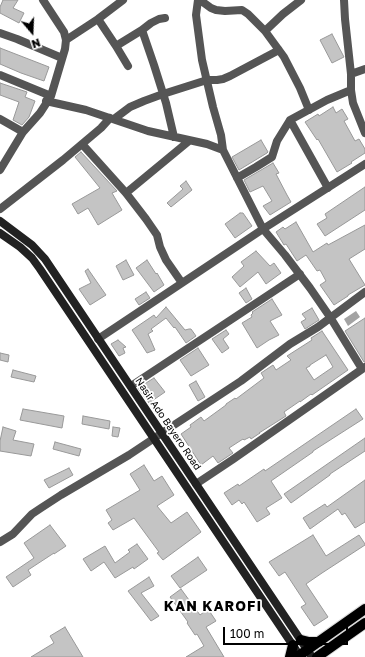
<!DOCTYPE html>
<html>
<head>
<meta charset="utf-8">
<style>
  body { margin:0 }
  #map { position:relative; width:365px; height:657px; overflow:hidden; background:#fff; font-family:"Golos Text",sans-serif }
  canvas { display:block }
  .north { position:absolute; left:12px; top:12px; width:40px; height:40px; -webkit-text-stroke:3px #fff; paint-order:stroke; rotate:161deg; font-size:11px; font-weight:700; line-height:16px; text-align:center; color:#000 }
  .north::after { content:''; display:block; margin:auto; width:14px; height:18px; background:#000; clip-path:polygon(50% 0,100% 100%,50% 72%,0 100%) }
  .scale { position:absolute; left:223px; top:627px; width:125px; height:18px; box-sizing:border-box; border:2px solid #000; border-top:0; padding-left:5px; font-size:12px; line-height:14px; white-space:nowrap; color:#000; -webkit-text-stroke:3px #fff; paint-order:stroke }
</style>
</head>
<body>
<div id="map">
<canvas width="365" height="657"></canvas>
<div class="north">N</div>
<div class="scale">100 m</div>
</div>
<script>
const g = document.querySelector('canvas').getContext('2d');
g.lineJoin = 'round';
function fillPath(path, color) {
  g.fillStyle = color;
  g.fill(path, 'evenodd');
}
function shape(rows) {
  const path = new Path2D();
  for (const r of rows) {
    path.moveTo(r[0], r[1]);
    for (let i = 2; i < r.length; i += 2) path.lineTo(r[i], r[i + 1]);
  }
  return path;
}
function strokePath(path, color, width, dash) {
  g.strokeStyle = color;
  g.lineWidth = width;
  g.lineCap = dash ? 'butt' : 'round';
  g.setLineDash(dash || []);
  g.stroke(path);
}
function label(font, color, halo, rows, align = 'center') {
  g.font = font + ' "Golos Text",sans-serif';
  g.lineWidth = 3.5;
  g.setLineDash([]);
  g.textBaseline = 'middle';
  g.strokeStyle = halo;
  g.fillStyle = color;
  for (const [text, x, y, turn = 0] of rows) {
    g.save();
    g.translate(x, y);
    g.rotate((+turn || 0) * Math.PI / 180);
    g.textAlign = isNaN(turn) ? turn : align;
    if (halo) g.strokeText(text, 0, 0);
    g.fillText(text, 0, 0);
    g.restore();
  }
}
const water = shape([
  [356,311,360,317,348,326,344,319]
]);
const building = shape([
  [3,0,18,0,13,8,24,13,19,23,0,13,0,7,3,0],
  [332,34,344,57,332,63,320,40,332,34],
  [0,48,49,67,44,81,21,73,0,64,0,48],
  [0,83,27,92,25,97,35,101,29,117,22,125,13,120,19,102,0,95,0,83],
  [333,107,336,113,342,109,348,119,344,121,355,141,359,139,365,149,365,153,351,162,352,163,337,172,318,139,317,140,305,122,318,114,319,116,333,107],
  [261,140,268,152,267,153,239,170,232,157,261,140],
  [81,152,117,191,112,193,122,210,98,225,88,208,78,214,72,204,100,188,75,157,81,152],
  [273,163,279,173,276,174,287,195,291,202,270,215,263,206,272,201,263,186,250,192,244,180,273,163],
  [186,181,192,190,171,207,167,203,183,189,180,186,186,181],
  [365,187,365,210,325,236,317,224,327,218,325,214,365,187],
  [240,213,243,213,252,226,235,238,225,224,240,213],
  [296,222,313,252,327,243,328,245,365,225,365,249,349,259,365,285,348,295,348,296,334,305,320,285,326,281,320,270,317,271,306,255,297,261,286,244,284,245,276,232,283,227,285,229,296,222],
  [256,251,270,266,274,263,281,273,266,284,258,272,240,287,232,277,244,266,241,262,256,251],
  [126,260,134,275,123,280,116,266,126,260],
  [147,260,156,274,157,273,164,285,154,292,136,268,147,260],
  [88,269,106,295,90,305,79,289,91,283,85,271,88,269],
  [246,288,252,299,246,303,239,293,246,288],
  [146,292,150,298,139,305,135,299,146,292],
  [272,299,282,315,270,321,279,335,269,340,257,348,242,323,252,317,251,315,253,313,252,312,272,299],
  [166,307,185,330,189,329,191,329,196,336,186,343,175,327,174,328,166,318,151,329,153,331,148,334,155,350,147,353,140,342,132,330,154,315,156,318,166,307],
  [312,308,319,320,305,329,301,322,306,319,302,314,312,308],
  [365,318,365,362,364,362,345,331,365,318],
  [226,330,229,334,223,339,229,348,222,353,212,339,226,330],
  [322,331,348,370,312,395,311,394,300,402,300,401,284,412,286,416,259,433,260,433,251,439,250,437,244,440,243,439,229,448,233,453,218,463,213,456,201,465,181,434,191,427,190,425,201,417,204,421,226,405,226,404,235,398,236,399,264,378,261,373,273,365,276,370,291,360,287,356,312,340,311,338,322,331],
  [326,355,333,367,314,380,306,368,310,366,310,365,326,355],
  [118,340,126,347,123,348,125,353,119,356,111,344,118,340],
  [198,348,209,365,191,376,180,360,198,348],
  [0,353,9,355,8,362,0,360,0,353],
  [13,370,36,376,34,382,11,377,13,370],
  [154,378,165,392,149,403,138,388,154,378],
  [196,381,205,397,198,401,189,385,196,381],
  [23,409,64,416,62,428,20,420,23,409],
  [356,409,363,419,313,451,313,452,271,481,282,498,266,508,270,514,257,522,244,502,242,504,239,500,232,505,224,493,238,484,239,486,264,469,265,471,356,409],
  [83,416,110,421,109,429,82,424,83,416],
  [3,427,16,431,13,440,34,444,31,456,0,451,0,441,3,427],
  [113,427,120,428,118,437,112,436,113,427],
  [365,438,365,451,330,474,330,475,291,503,284,494,365,438],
  [55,442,81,449,79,456,53,449,55,442],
  [144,465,154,481,162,476,174,495,157,506,171,523,187,512,201,532,163,560,157,553,159,552,134,518,113,530,108,523,112,520,106,510,140,490,130,474,144,465],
  [69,468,73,475,49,488,44,480,69,468],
  [365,480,365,522,355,528,345,513,342,515,338,509,310,529,303,518,325,504,327,507,365,480],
  [50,525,66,546,54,554,54,553,28,570,31,575,13,587,6,577,34,558,24,543,50,525],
  [313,535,326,556,359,535,365,544,365,545,322,573,306,584,328,617,314,626,301,607,306,604,285,572,279,576,269,562,313,535],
  [137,544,148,559,134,569,133,567,115,578,104,562,91,571,83,559,105,546,115,563,130,552,128,550,137,544],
  [198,557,207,570,180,588,171,576,198,557],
  [149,577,154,586,141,593,159,616,151,621,128,591,149,577],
  [181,589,200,615,208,609,216,621,206,627,224,657,186,657,204,646,197,634,195,635,187,623,188,622,170,597,181,589],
  [65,627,83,657,31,657,54,643,50,636,65,627]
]);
const street = shape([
  [198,0,196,15,202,60,213,107,221,135,223,150,263,229,285,255,310,288,330,317,362,369],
  [200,0,211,8,216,10,225,11,242,10,248,14,265,31,284,57,300,88,309,110],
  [344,0,345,19,351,74,351,90,353,103,365,133],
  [98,19,116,46,128,66],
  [142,30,154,65,166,103,174,137],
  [265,31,283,14,301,0],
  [0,33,17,39,62,58],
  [66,40,98,19,123,0],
  [116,46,142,30,151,23,159,19,165,18],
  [351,74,365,69],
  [0,75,51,96],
  [46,101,86,110,148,131,207,144,223,150],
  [0,119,23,132],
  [114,119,130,107,144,101,163,94,207,80,217,80,223,79,230,76,279,50],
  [290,120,328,188],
  [82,144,126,193,146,219,157,235,160,247,166,260,182,283],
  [0,170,23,132,40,113,51,96,65,49,66,40,64,32,43,0],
  [237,178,256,167,272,157,277,141,290,120,327,100,351,90],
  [126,193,189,141],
  [0,209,63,160,101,128,110,118],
  [98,339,263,229,365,164],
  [131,386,300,274],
  [196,484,232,460,365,367],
  [0,542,13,534,32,514,41,508,61,495,129,455,174,425,241,381,290,344,318,327,365,292]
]);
const secondary = shape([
  [0,221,32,245,45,259,312,657],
  [0,233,20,247,32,258,40,269,296,650]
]);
const primary = shape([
  [301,640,309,642,319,642],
  [290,657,293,645],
  [297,657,365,609],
  [317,657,365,623]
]);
const streetNames = [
  ["Nasir Ado Bayero Road",168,424,56]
];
const districtNames = [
  ["KAN KAROFI",213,607]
];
fillPath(water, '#a3a3a3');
fillPath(building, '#c4c4c4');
strokePath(building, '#999', 1);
strokePath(primary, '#dbdbdb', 12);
strokePath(street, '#555', 8);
strokePath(secondary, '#222', 8);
strokePath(primary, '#000', 10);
label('10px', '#000', '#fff', streetNames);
g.letterSpacing = '1px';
label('bold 14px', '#000', '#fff', districtNames);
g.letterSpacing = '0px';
</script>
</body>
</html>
